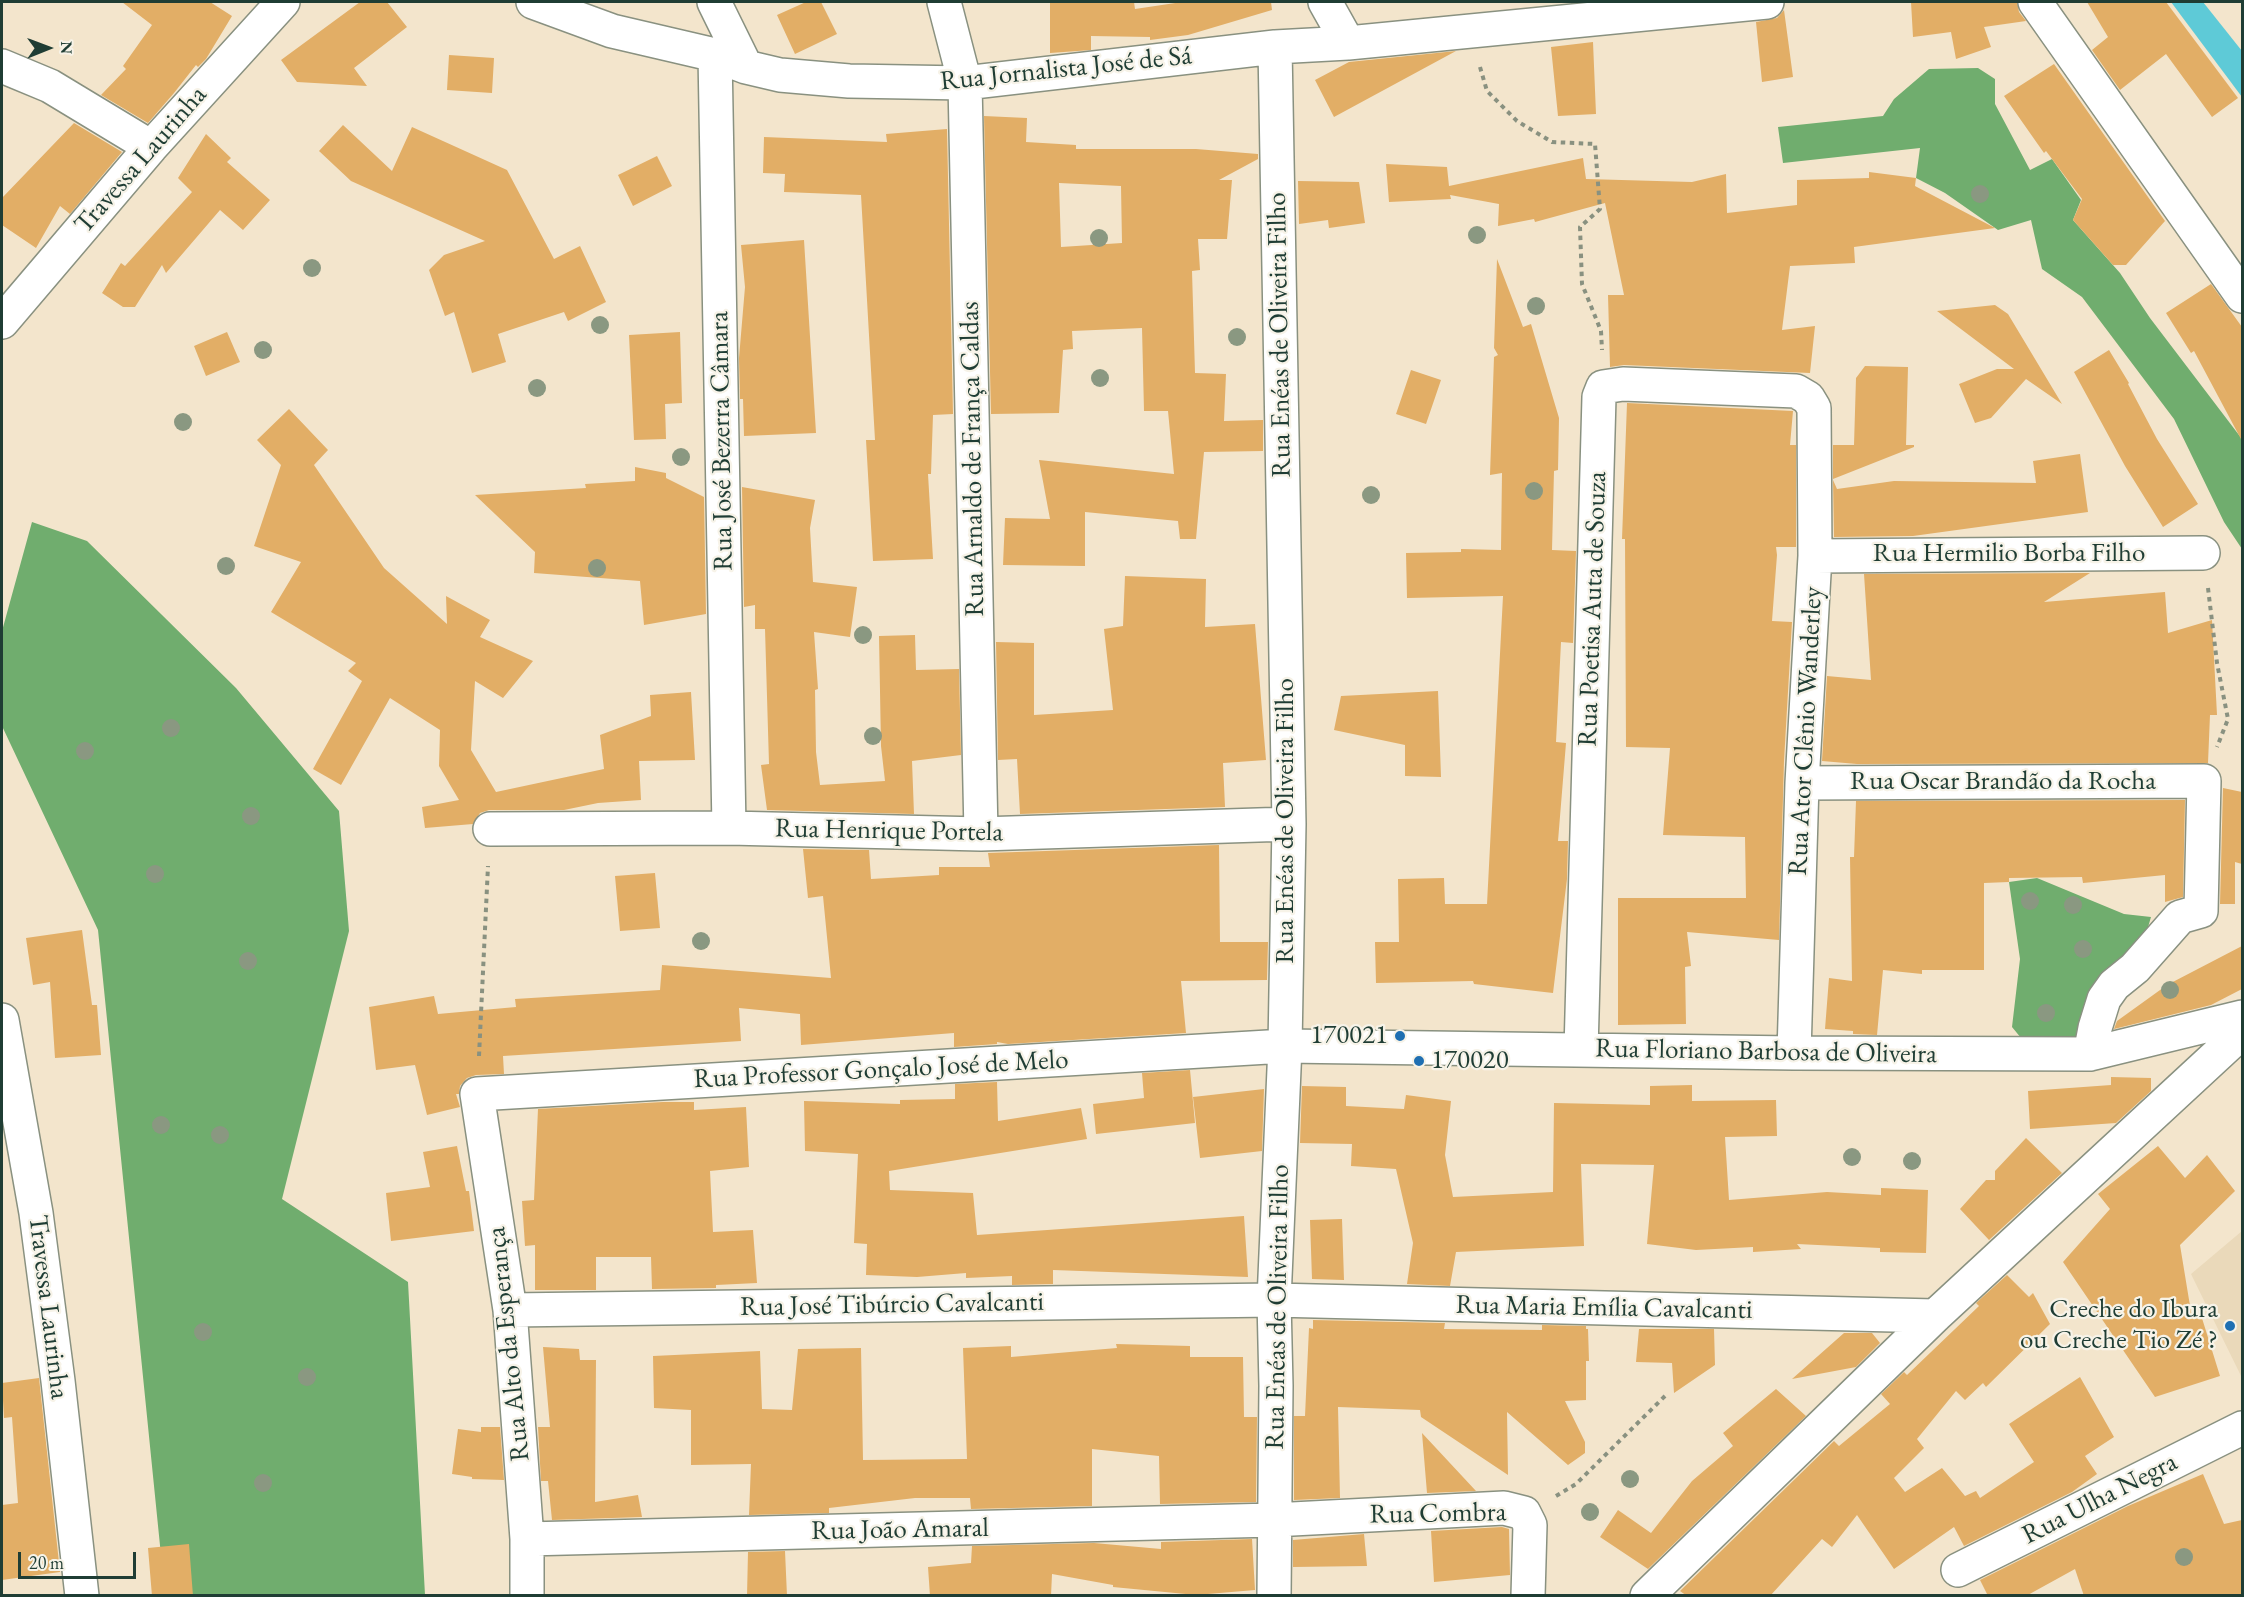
<!DOCTYPE html>
<html>
<head>
<meta charset="utf-8">
<style>
  body { margin:0 }
  #map { position:relative; width:2244px; height:1597px; overflow:hidden; background:#f3e5cc; font-family:"EB Garamond",serif }
  canvas { display:block }
  .frame { position:absolute; inset:0; border:3px solid #1f3d34; pointer-events:none }
  .north { position:absolute; left:18px; top:18px; width:60px; height:60px; -webkit-text-stroke:4px #f7f3e8; paint-order:stroke; rotate:89deg; font-size:16px; font-weight:700; line-height:24px; text-align:center; color:#1f3d34 }
  .north::after { content:''; display:block; margin:auto; width:21px; height:27px; background:#1f3d34; clip-path:polygon(50% 0,100% 100%,50% 72%,0 100%) }
  .scale { position:absolute; left:18px; top:1552px; width:118px; height:27px; box-sizing:border-box; border:3px solid #1f3d34; border-top:0; padding-left:8px; font-size:18px; line-height:21px; white-space:nowrap; color:#1f3d34; -webkit-text-stroke:4px #f7f3e8; paint-order:stroke }
</style>
</head>
<body>
<div id="map">
<canvas width="2244" height="1597"></canvas>
<div class="frame"></div>
<div class="north">N</div>
<div class="scale">20 m</div>
</div>
<script>
const g = document.querySelector('canvas').getContext('2d');
g.lineJoin = 'round';
function fillPath(path, color) {
  g.fillStyle = color;
  g.fill(path, 'evenodd');
}
function shape(rows) {
  const path = new Path2D();
  for (const r of rows) {
    path.moveTo(r[0], r[1]);
    for (let i = 2; i < r.length; i += 2) path.lineTo(r[i], r[i + 1]);
  }
  return path;
}
function strokePath(path, color, width, dash) {
  g.strokeStyle = color;
  g.lineWidth = width;
  g.lineCap = dash ? 'butt' : 'round';
  g.setLineDash(dash || []);
  g.stroke(path);
}
function label(font, color, halo, rows, align = 'center') {
  g.font = font + ' "EB Garamond",serif';
  g.lineWidth = 4.5;
  g.setLineDash([]);
  g.textBaseline = 'middle';
  g.strokeStyle = halo;
  g.fillStyle = color;
  for (const [text, x, y, turn = 0] of rows) {
    g.save();
    g.translate(x, y);
    g.rotate((+turn || 0) * Math.PI / 180);
    g.textAlign = isNaN(turn) ? turn : align;
    if (halo) g.strokeText(text, 0, 0);
    g.fillText(text, 0, 0);
    g.restore();
  }
}
const built = shape([
  [2242,1231,2242,1230,2242,1378,2191,1274]
]);
const forest = shape([
  [1978,68,1995,79,1995,104,2030,170,2052,159,2081,200,2073,220,2120,273,2150,318,2242,439,2242,549,2224,522,2174,419,2082,297,2042,269,2031,220,1998,230,1945,193,1916,178,1920,148,1783,163,1778,127,1883,116,1894,99,1929,69],
  [32,522,87,541,236,688,339,811,349,931,282,1199,408,1282,425,1595,165,1595,98,930,2,726,2,631],
  [2037,878,2124,914,2151,917,2146,934,2080,1043,2026,1044,2012,1027,2020,959,2009,882]
]);
const water = shape([
  [2171,2,2203,2,2242,51,2242,97]
]);
const building = shape([
  [122,2,210,2,232,16,206,59,198,67,196,65,174,93,148,123,101,95,126,69,123,66,152,25],
  [360,2,387,2,407,27,354,68,367,86,297,82,281,60],
  [806,2,821,2,837,34,795,54,777,15],
  [1050,2,1134,2,1135,9,1182,2,1271,2,1272,10,1188,35,1150,40,1150,37,1091,36,1091,50,1050,53],
  [1911,2,2017,2,2019,12,2026,21,1984,27,1991,47,1956,59,1951,32,1913,37],
  [2087,2,2166,2,2238,98,2212,117,2166,54,2120,90,2092,50,2108,37],
  [1784,10,1793,77,1762,82,1756,22,1777,18],
  [1593,42,1596,114,1558,116,1551,47],
  [1456,51,1334,117,1315,80,1349,62],
  [449,55,494,58,492,93,447,90],
  [2054,64,2165,221,2126,265,2113,265,2073,220,2082,199,2046,151,2044,153,2004,96],
  [984,116,1027,118,1026,142,1076,145,1076,149,1196,149,1258,154,1258,159,1219,180,1232,180,1227,239,1198,239,1200,270,1192,271,1195,373,1226,374,1224,421,1263,420,1263,451,1204,452,1196,539,1180,539,1178,521,1085,512,1085,566,1003,565,1005,518,1050,519,1039,460,1174,474,1168,411,1144,411,1142,328,1072,331,1073,349,1063,350,1059,413,991,414],
  [1059,183,1121,186,1122,243,1061,247],
  [74,123,122,152,70,214,60,206,36,248,2,225,2,198],
  [343,125,392,171,412,127,507,170,554,259,580,246,606,302,568,321,564,312,498,334,506,362,472,373,454,312,445,316,429,270,444,255,485,241,351,181,319,151],
  [947,129,953,414,933,415,931,474,928,474,933,559,873,561,866,440,875,440,861,195,784,192,785,174,763,173,764,137,887,142,886,134],
  [206,134,231,158,227,162,270,200,243,230,220,210,166,273,162,265,135,307,123,307,102,293,121,263,125,266,192,192,178,178],
  [657,156,672,186,633,206,618,175],
  [1583,158,1586,179,1692,182,1726,174,1727,213,1797,205,1797,180,1869,178,1869,172,1916,178,1915,186,1995,228,1854,247,1855,263,1790,266,1782,330,1815,326,1810,373,1624,365,1610,367,1608,295,1624,295,1605,203,1535,222,1534,219,1498,226,1499,204,1450,195,1451,199,1389,202,1386,164,1447,167,1449,186],
  [1298,181,1359,182,1365,223,1329,228,1328,220,1299,224],
  [804,240,816,433,744,436,743,399,740,399,739,358,745,287,741,245],
  [1497,259,1523,327,1531,324,1559,418,1558,470,1554,471,1552,550,1576,551,1573,643,1561,642,1556,742,1566,743,1558,841,1568,841,1567,879,1553,993,1474,984,1473,981,1376,983,1375,942,1399,942,1398,879,1444,878,1445,904,1487,904,1503,596,1407,598,1406,553,1461,552,1461,549,1501,550,1502,473,1490,475,1494,357,1498,355,1494,348],
  [2211,284,2242,327,2242,441,2194,351,2191,353,2166,313],
  [1995,305,2008,314,2062,404,2026,379,1991,418,1975,423,1959,384,1997,369,2014,369,1937,311],
  [227,332,240,362,206,376,194,346],
  [680,332,682,403,665,404,666,439,634,440,629,335],
  [2109,350,2129,383,2128,384,2157,439,2198,504,2163,527,2125,466,2074,372],
  [1865,366,1908,367,1906,445,1914,445,1914,447,1833,479,1833,445,1854,445,1856,378],
  [1411,370,1441,380,1426,424,1396,414],
  [1627,403,1793,411,1790,445,1796,445,1796,547,1776,547,1777,555,1772,621,1792,622,1784,761,1779,940,1687,932,1691,966,1685,967,1686,1024,1618,1025,1618,898,1746,898,1745,837,1663,835,1670,748,1626,747,1625,539,1622,539],
  [289,409,328,450,314,465,384,568,447,624,446,596,490,620,480,637,533,661,503,698,475,681,471,750,496,792,604,769,600,735,651,716,650,695,691,692,695,760,639,761,641,800,598,803,564,810,489,810,480,813,473,824,425,828,422,807,459,800,439,766,440,730,390,698,341,785,313,769,362,681,348,671,356,663,271,612,301,562,254,546,281,465,257,440],
  [2080,454,2088,512,1913,536,1834,537,1833,480,1837,489,1894,481,2036,483,2033,461],
  [635,467,666,473,666,478,704,497,706,614,644,625,640,581,534,573,535,552,475,495,586,488,585,484,635,481],
  [742,487,815,500,810,528,813,582,857,587,850,637,814,632,818,689,815,690,816,752,820,785,885,781,881,746,879,636,915,635,916,670,959,669,961,755,912,761,914,814,767,810,761,765,769,764,765,629,755,629,755,605,744,607],
  [2090,573,2044,602,2165,592,2168,633,2212,620,2217,715,2210,715,2208,763,1857,764,1822,761,1827,676,1871,680,1864,574],
  [1125,576,1206,579,1205,627,1255,624,1266,760,1223,763,1225,807,1020,814,1017,759,998,760,996,642,1034,643,1034,715,1113,710,1104,629,1123,626],
  [1438,691,1441,777,1405,776,1405,745,1334,730,1341,696],
  [2223,788,2242,792,2242,864,2235,862,2235,904,2220,904],
  [2185,800,2183,897,2165,902,2165,875,2083,883,2082,877,2009,878,2009,882,1984,883,1984,970,1922,970,1922,974,1883,970,1877,1035,1853,1034,1853,1031,1825,1029,1829,978,1852,981,1850,857,1854,857,1856,801],
  [1219,845,1220,942,1268,942,1267,980,1181,981,1186,1033,1008,1044,997,1042,997,1044,954,1047,954,1033,801,1045,800,1014,739,1008,741,1041,503,1056,504,1074,476,1075,467,1078,460,1086,459,1094,456,1094,460,1107,427,1115,415,1065,376,1070,369,1007,434,996,438,1014,516,1007,515,999,660,990,662,965,831,978,823,896,808,898,803,849,869,850,871,879,939,875,939,867,990,867,988,853],
  [655,873,660,928,620,931,615,876],
  [82,930,92,1005,97,1005,101,1055,55,1058,50,982,33,985,26,938],
  [2242,946,2242,989,2211,1005,2114,1029,2117,1021,2167,985],
  [1190,1070,1195,1123,1096,1134,1093,1104,1144,1098,1142,1073],
  [2111,1077,2151,1078,2151,1091,2116,1123,2030,1129,2028,1091,2111,1085],
  [997,1082,998,1121,1081,1108,1087,1139,889,1171,890,1190,973,1193,977,1235,1244,1216,1248,1277,1053,1270,1053,1284,1012,1285,1012,1276,966,1278,966,1273,917,1277,866,1275,867,1244,854,1243,858,1154,805,1151,804,1101,900,1104,900,1100,955,1099,955,1084],
  [1692,1085,1692,1101,1776,1100,1777,1136,1725,1137,1729,1200,1827,1192,1881,1195,1881,1188,1928,1190,1926,1253,1880,1252,1880,1248,1797,1244,1801,1249,1753,1252,1753,1247,1696,1250,1647,1244,1654,1165,1581,1164,1584,1246,1456,1252,1450,1286,1407,1284,1413,1243,1396,1169,1351,1166,1352,1144,1300,1143,1302,1086,1346,1087,1346,1106,1404,1109,1406,1095,1451,1101,1445,1155,1453,1197,1553,1192,1554,1103,1650,1105,1650,1086],
  [1264,1089,1262,1151,1200,1158,1193,1097],
  [663,1102,694,1102,694,1110,746,1107,749,1167,710,1171,713,1232,753,1230,757,1283,716,1285,716,1288,652,1289,651,1257,596,1257,596,1290,535,1290,535,1245,525,1246,522,1201,534,1200,538,1109],
  [2026,1138,2062,1173,1989,1240,1960,1209,1986,1180,1995,1180,1995,1171],
  [457,1146,466,1191,469,1191,474,1231,391,1241,386,1193,430,1187,423,1152],
  [2158,1146,2185,1178,2207,1155,2235,1191,2180,1245,2192,1318,2201,1315,2220,1376,2155,1397,2063,1262,2110,1209,2098,1194],
  [1342,1219,1344,1280,1312,1279,1310,1220],
  [2007,1275,2029,1297,2033,1293,2050,1324,1986,1387,1983,1383,1965,1400,1956,1391,1917,1439,1924,1448,1894,1478,1905,1492,1942,1468,1965,1496,1976,1491,1980,1498,2034,1462,2009,1424,2080,1377,2114,1437,2085,1456,2097,1474,2072,1492,1964,1546,1954,1527,1894,1569,1857,1515,1832,1547,1822,1539,1770,1596,1687,1596,1680,1591,1834,1441,1839,1446,1890,1404,1881,1394,1904,1372,1907,1375,1979,1306,1976,1303],
  [1313,1320,1445,1323,1444,1329,1542,1330,1542,1325,1586,1326,1586,1329,1588,1329,1589,1361,1586,1361,1586,1400,1565,1401,1585,1442,1585,1453,1568,1465,1507,1412,1508,1475,1421,1417,1420,1410,1338,1407,1340,1498,1294,1500,1294,1416,1305,1416,1309,1328,1313,1329],
  [1639,1329,1714,1329,1715,1365,1674,1393,1672,1363,1636,1362],
  [1844,1333,1872,1333,1880,1343,1856,1367,1792,1379],
  [1116,1344,1190,1346,1190,1357,1243,1357,1244,1417,1257,1417,1256,1502,1160,1504,1159,1456,1092,1449,1092,1506,971,1509,970,1498,915,1498,829,1508,829,1513,749,1515,751,1464,691,1465,691,1410,654,1408,653,1356,760,1351,762,1409,792,1410,798,1349,861,1348,863,1460,967,1459,963,1348,1011,1346,1011,1357,1117,1348],
  [543,1347,579,1349,580,1360,596,1360,595,1502,638,1495,642,1517,552,1520,548,1481,541,1481,538,1427,550,1427],
  [39,1378,60,1572,2,1580,2,1505,18,1503,12,1417,4,1418,2,1383],
  [1776,1389,1806,1416,1648,1569,1600,1537,1618,1510,1651,1533,1692,1481,1733,1446,1723,1433],
  [481,1427,500,1427,504,1480,472,1479,472,1477,452,1474,458,1429,481,1432],
  [1422,1433,1476,1491,1427,1493],
  [2203,1474,2224,1524,2242,1520,2242,1596,2084,1596,2075,1569,2026,1596,1988,1596,1980,1580,2128,1506],
  [1502,1527,1509,1529,1510,1575,1434,1582,1431,1531],
  [1364,1534,1367,1566,1293,1567,1293,1540],
  [1252,1539,1255,1590,1196,1595,1113,1587,1113,1585,1052,1574,1051,1596,930,1596,928,1567,971,1563,972,1546,1094,1543,1161,1549,1161,1542],
  [189,1544,193,1596,152,1596,148,1548],
  [785,1551,787,1596,747,1596,748,1552]
]);
const path = shape([
  [1480,67,1487,91,1517,121,1552,142,1595,144,1600,209,1580,227,1582,284,1601,331,1602,350],
  [2208,588,2217,663,2228,719,2217,747],
  [479,1056,488,866],
  [1556,1496,1576,1484,1666,1395]
]);
const minor = shape([
  [533,2,612,31,715,55,746,67,780,75,849,81,965,83,1275,47,1348,43,1767,2],
  [714,2,746,67],
  [944,2,965,83,981,834],
  [1325,2,1348,43],
  [715,55,729,828],
  [2,66,50,86,151,147],
  [2,322,151,147,283,2],
  [1815,556,2203,553],
  [1802,783,2204,781,2201,911,2180,917,2135,968,2114,985,2104,999,2095,1028,2090,1054],
  [490,829,729,828,981,834,1289,824],
  [2,1020,36,1213,58,1381,82,1596],
  [1581,1050,1599,397,1603,387,1623,384,1796,391,1808,398,1814,408,1815,556,1802,783,1794,1053],
  [510,1310,1274,1300,1935,1316],
  [527,1539,1273,1520,1504,1508,1524,1513,1530,1525,1528,1596],
  [1958,1570,2242,1428],
  [527,1596,527,1539,510,1310,477,1094,1285,1046,1794,1053,2090,1054,2242,1017],
  [1274,1596,1276,1386,1274,1300,1285,1046,1289,824,1275,47],
  [1647,1596,1935,1316,2242,1032]
]);
const major = shape([
  [2035,2,2242,296]
]);
const trees = [
  [1980,194],
  [1477,235],
  [1099,238],
  [312,268],
  [1536,306],
  [600,325],
  [1237,337],
  [263,350],
  [1100,378],
  [537,388],
  [183,422],
  [681,457],
  [1534,491],
  [1371,495],
  [226,566],
  [597,568],
  [863,635],
  [171,728],
  [873,736],
  [85,751],
  [251,816],
  [155,874],
  [2030,901],
  [2073,905],
  [701,941],
  [2083,949],
  [248,961],
  [2170,990],
  [2046,1013],
  [161,1125],
  [220,1135],
  [1852,1157],
  [1912,1161],
  [203,1332],
  [307,1377],
  [1630,1479],
  [263,1483],
  [1590,1512],
  [2184,1557]
];
const markers = [
  [1400,1036,6,"#1f6fb2"],
  [1419,1061,6,"#1f6fb2"],
  [2230,1326,6,"#1f6fb2"]
];
const streetNames = [
  ["Rua Jornalista José de Sá",1066,69,-6],
  ["Travessa Laurinha",141,160,-49],
  ["Rua Enéas de Oliveira Filho",1280,335,-91],
  ["Rua José Bezerra Câmara",722,441,-91],
  ["Rua Arnaldo de França Caldas",973,459,-91],
  ["Rua Hermilio Borba Filho",2009,554],
  ["Rua Poetisa Auta de Souza",1593,609,-88],
  ["Rua Ator Clênio Wanderley",1806,731,-87],
  ["Rua Oscar Brandão da Rocha",2003,782],
  ["Rua Enéas de Oliveira Filho",1286,821,-90],
  ["Rua Henrique Portela",889,831,1],
  ["Rua Floriano Barbosa de Oliveira",1766,1052,1],
  ["Rua Professor Gonçalo José de Melo",881,1070,-3],
  ["Rua José Tibúrcio Cavalcanti",892,1305,-1],
  ["Travessa Laurinha",48,1307,83],
  ["Rua Enéas de Oliveira Filho",1278,1307,-89],
  ["Rua Maria Emília Cavalcanti",1604,1308,1],
  ["Rua Alto da Esperança",509,1344,-96],
  ["Rua Ulha Negra",2100,1499,-27],
  ["Rua Combra",1438,1514,-1],
  ["Rua João Amaral",900,1530,-1]
];
const poiNames = [
  ["170021",1388,1036],
  ["170020",1431,1061,"left"],
  ["Creche do Ibura",2218,1310],
  ["ou Creche Tio Zé ?",2218,1341]
];
fillPath(built, '#ead9ba');
fillPath(forest, '#70ad6e');
fillPath(water, '#5ecad7');
fillPath(building, '#e2ae66');
strokePath(minor, '#899180', 36);
strokePath(major, '#899180', 36);
strokePath(path, '#899180', 4, [4.5, 4.5]);
strokePath(minor, '#fff', 33);
strokePath(major, '#fff', 33);
g.fillStyle = '#8a9881';
for (const [x, y] of trees) {
  g.beginPath();
  g.arc(x, y, 9, 0, 2 * Math.PI);
  g.fill();
}
for (const [x, y, r, color] of markers) {
  const dot = new Path2D();
  dot.arc(x, y, r, 0, 2 * Math.PI);
  g.fillStyle = color;
  g.fill(dot);
  strokePath(dot, '#f7f3e8', 2);
}
label('27px', '#1f3d34', '#f7f3e8', streetNames);
label('27px', '#1f3d34', '#f7f3e8', poiNames, 'right');
</script>
</body>
</html>
